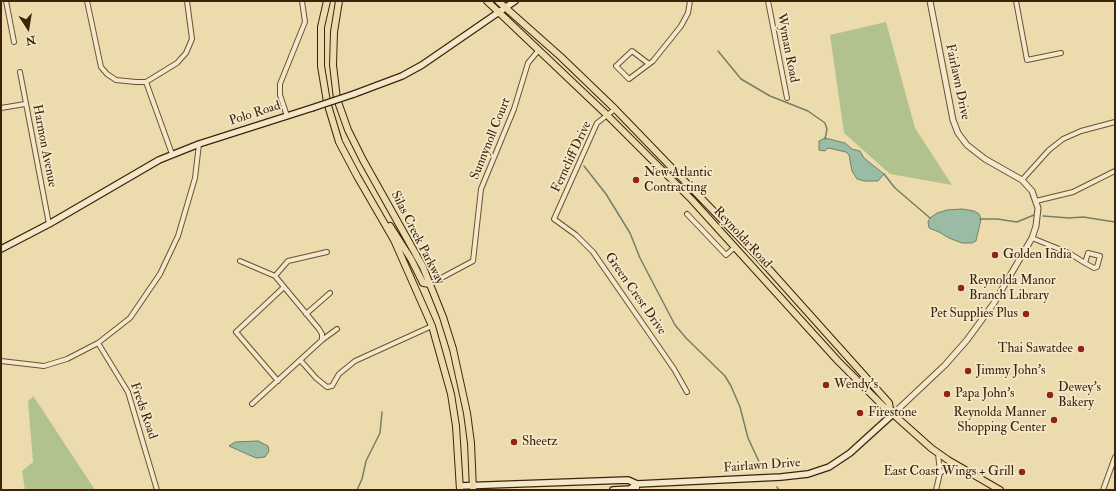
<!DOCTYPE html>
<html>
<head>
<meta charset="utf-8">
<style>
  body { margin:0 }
  #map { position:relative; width:1116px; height:491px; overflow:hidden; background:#ecdcad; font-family:"IM FELL Double Pica",serif }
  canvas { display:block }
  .frame { position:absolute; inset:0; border:2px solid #3e230a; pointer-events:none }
  .north { position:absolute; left:8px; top:8px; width:40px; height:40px; -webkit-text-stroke:3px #f3e8ca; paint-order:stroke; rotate:168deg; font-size:11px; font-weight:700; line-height:16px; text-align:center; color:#3e230a }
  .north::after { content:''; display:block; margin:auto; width:14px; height:18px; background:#3e230a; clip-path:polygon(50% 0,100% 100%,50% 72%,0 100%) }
</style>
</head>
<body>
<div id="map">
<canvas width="1116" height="491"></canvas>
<div class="frame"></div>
<div class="north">N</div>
</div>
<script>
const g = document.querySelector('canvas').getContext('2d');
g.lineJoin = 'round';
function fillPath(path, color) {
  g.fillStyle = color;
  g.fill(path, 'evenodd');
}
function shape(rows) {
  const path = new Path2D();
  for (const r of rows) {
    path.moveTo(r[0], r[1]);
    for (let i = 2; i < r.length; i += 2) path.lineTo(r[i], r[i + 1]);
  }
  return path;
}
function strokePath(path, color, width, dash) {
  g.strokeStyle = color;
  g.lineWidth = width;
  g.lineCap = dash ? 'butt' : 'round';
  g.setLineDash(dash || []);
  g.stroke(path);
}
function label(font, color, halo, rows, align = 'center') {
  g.font = font + ' "IM FELL Double Pica",serif';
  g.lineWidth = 3.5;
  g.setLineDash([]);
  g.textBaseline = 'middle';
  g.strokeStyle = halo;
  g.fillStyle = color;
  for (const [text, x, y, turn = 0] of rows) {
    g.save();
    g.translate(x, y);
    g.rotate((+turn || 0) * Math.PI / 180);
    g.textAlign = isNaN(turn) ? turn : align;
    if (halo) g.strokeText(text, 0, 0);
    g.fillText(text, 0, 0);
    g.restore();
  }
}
const green = shape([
  [886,22,915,128,952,185,890,174,844,133,830,35],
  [34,396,34,397,95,490,25,490,22,471,33,462,28,401]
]);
const water = shape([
  [825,138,845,143,852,149,860,151,864,158,884,174,878,181,864,181,857,179,852,171,849,155,846,152,828,148,825,151,819,150,819,141,825,138],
  [962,209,974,211,979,214,981,219,976,241,972,243,962,243,949,238,939,232,929,228,928,222,930,218,937,213,947,210,962,209],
  [258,441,268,446,269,451,265,457,256,458,229,446,235,442,258,441]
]);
const stream = shape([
  [718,51,741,79,770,96,808,111,825,123,827,129,825,139],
  [584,166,606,194,630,233,640,258,675,325,686,338,725,376,731,386,740,407,748,438,761,466],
  [884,174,895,188,930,218],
  [1043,216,1069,218,1083,217,1115,222],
  [980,219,997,219,1017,222,1034,215],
  [777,487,779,490],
  [357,490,362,479,366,461,380,433,382,412]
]);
const minor = shape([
  [6,1,14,42],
  [87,1,101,67,107,74,116,80,136,82,146,82,177,63,186,53,192,39,187,1],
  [768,1,787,98],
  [1016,1,1027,60,1061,53],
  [649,64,632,51,616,66,629,79,653,61,681,26,688,13,690,1],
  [20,72,49,224],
  [146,82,172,154],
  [1,108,25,104],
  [615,109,597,123,554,219,576,235,593,252,674,369,687,392],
  [287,116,280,95,280,84,305,22,302,1],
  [1022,180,1049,150,1063,139,1081,131,1115,122],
  [1036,201,1073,192,1115,171],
  [687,214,726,255,735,247],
  [1032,238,1069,253,1085,263,1094,268,1097,267,1100,256,1088,253,1085,263],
  [240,261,275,276,319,329,322,334,322,340],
  [275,276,288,261,327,252],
  [430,284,473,261,481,189,514,109,528,63,538,51],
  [306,314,330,293],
  [98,343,128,392,157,490],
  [1,361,44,366,67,359,98,343,130,318,160,274,178,236,195,178,199,144],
  [301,361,316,378,327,387,332,386,339,374,355,361,432,326],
  [278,381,236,332,284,287],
  [252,404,322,340,337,329],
  [940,473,954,464],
  [637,484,637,490],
  [936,490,940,473,938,453],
  [1103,490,1115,457]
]);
const tertiary = shape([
  [893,414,945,365,967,340,994,303,1032,238,1036,226,1038,208,1032,191,1022,180,985,159,967,145,958,133,953,120,930,1]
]);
const secondary = shape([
  [354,94,402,76,422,65,515,1],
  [1,249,49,224,159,160,199,144,312,108],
  [460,486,628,480,637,484,781,477,808,474,829,467,850,453,893,414],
  [613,490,630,489,637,484]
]);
const primary = shape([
  [327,1,321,27,321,66,327,102,339,142,357,176,394,240,432,326,451,394,456,426,460,490],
  [339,1,334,32,333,65,337,99,348,130,363,160,423,267,443,317,453,349,467,413,471,443,473,490],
  [487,1,606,114,692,200,838,361,885,408,890,409],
  [498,1,561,57,615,109,759,258,889,403,890,409,893,414,931,448,948,460,1000,490],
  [390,226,411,259,423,283,430,284]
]);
const secondaryBridge = shape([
  [312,108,354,94]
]);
const markers = [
  [636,180,4,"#8f2418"],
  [995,255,4,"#8f2418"],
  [961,288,4,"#8f2418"],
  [1026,314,4,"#8f2418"],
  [1081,349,4,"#8f2418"],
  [968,371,4,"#8f2418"],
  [826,385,4,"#8f2418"],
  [947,394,4,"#8f2418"],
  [1050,395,4,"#8f2418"],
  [860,413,4,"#8f2418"],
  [1054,420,4,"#8f2418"],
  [514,442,4,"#8f2418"],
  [1022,472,4,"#8f2418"]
];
const streetNames = [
  ["Wyman Road",787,48,79],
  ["Fairlawn Drive",957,82,78],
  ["Polo Road",255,114,-18],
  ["Sunnynoll Court",491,139,-68],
  ["Harmon Avenue",44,146,79],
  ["Ferncliff Drive",572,157,-65],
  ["Silas Creek Parkway",417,238,63],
  ["Reynolda Road",742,238,47],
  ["Green Crest Drive",635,294,55],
  ["Freds Road",143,411,71],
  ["Fairlawn Drive",762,466,-4]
];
const poiNames = [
  ["New Atlantic",644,173],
  ["Contracting",644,188],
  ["Golden India",1003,255],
  ["Reynolda Manor",969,281],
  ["Branch Library",969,296],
  ["Pet Supplies Plus",1018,314,"right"],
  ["Thai Sawatdee",1073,349,"right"],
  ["Jimmy John's",976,371],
  ["Wendy's",834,385],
  ["Dewey's",1058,388],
  ["Bakery",1058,403],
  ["Papa John's",955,394],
  ["Firestone",868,413],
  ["Reynolda Manner",1046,413,"right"],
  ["Shopping Center",1046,428,"right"],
  ["Sheetz",522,442],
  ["East Coast Wings + Grill",1014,472,"right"]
];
fillPath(green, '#b2c28e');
fillPath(water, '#9abca4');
strokePath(water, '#757f66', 1);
strokePath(stream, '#757f66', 1.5);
strokePath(minor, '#6a5133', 6);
strokePath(tertiary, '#6a5133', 7);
strokePath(secondary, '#3e230a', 8);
strokePath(primary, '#3e230a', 8);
strokePath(minor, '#f3e8ca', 4);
strokePath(tertiary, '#f3e8ca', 5);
strokePath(secondary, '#f3e8ca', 5.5);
strokePath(primary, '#ecdcad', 6);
strokePath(secondaryBridge, '#3e230a', 8, []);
strokePath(secondaryBridge, '#f3e8ca', 5.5);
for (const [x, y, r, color] of markers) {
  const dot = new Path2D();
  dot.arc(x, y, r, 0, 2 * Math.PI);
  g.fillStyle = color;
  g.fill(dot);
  strokePath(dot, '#f3e8ca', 1.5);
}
label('13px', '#3e230a', '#f3e8ca', streetNames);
label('13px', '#3e230a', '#f3e8ca', poiNames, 'left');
</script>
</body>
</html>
